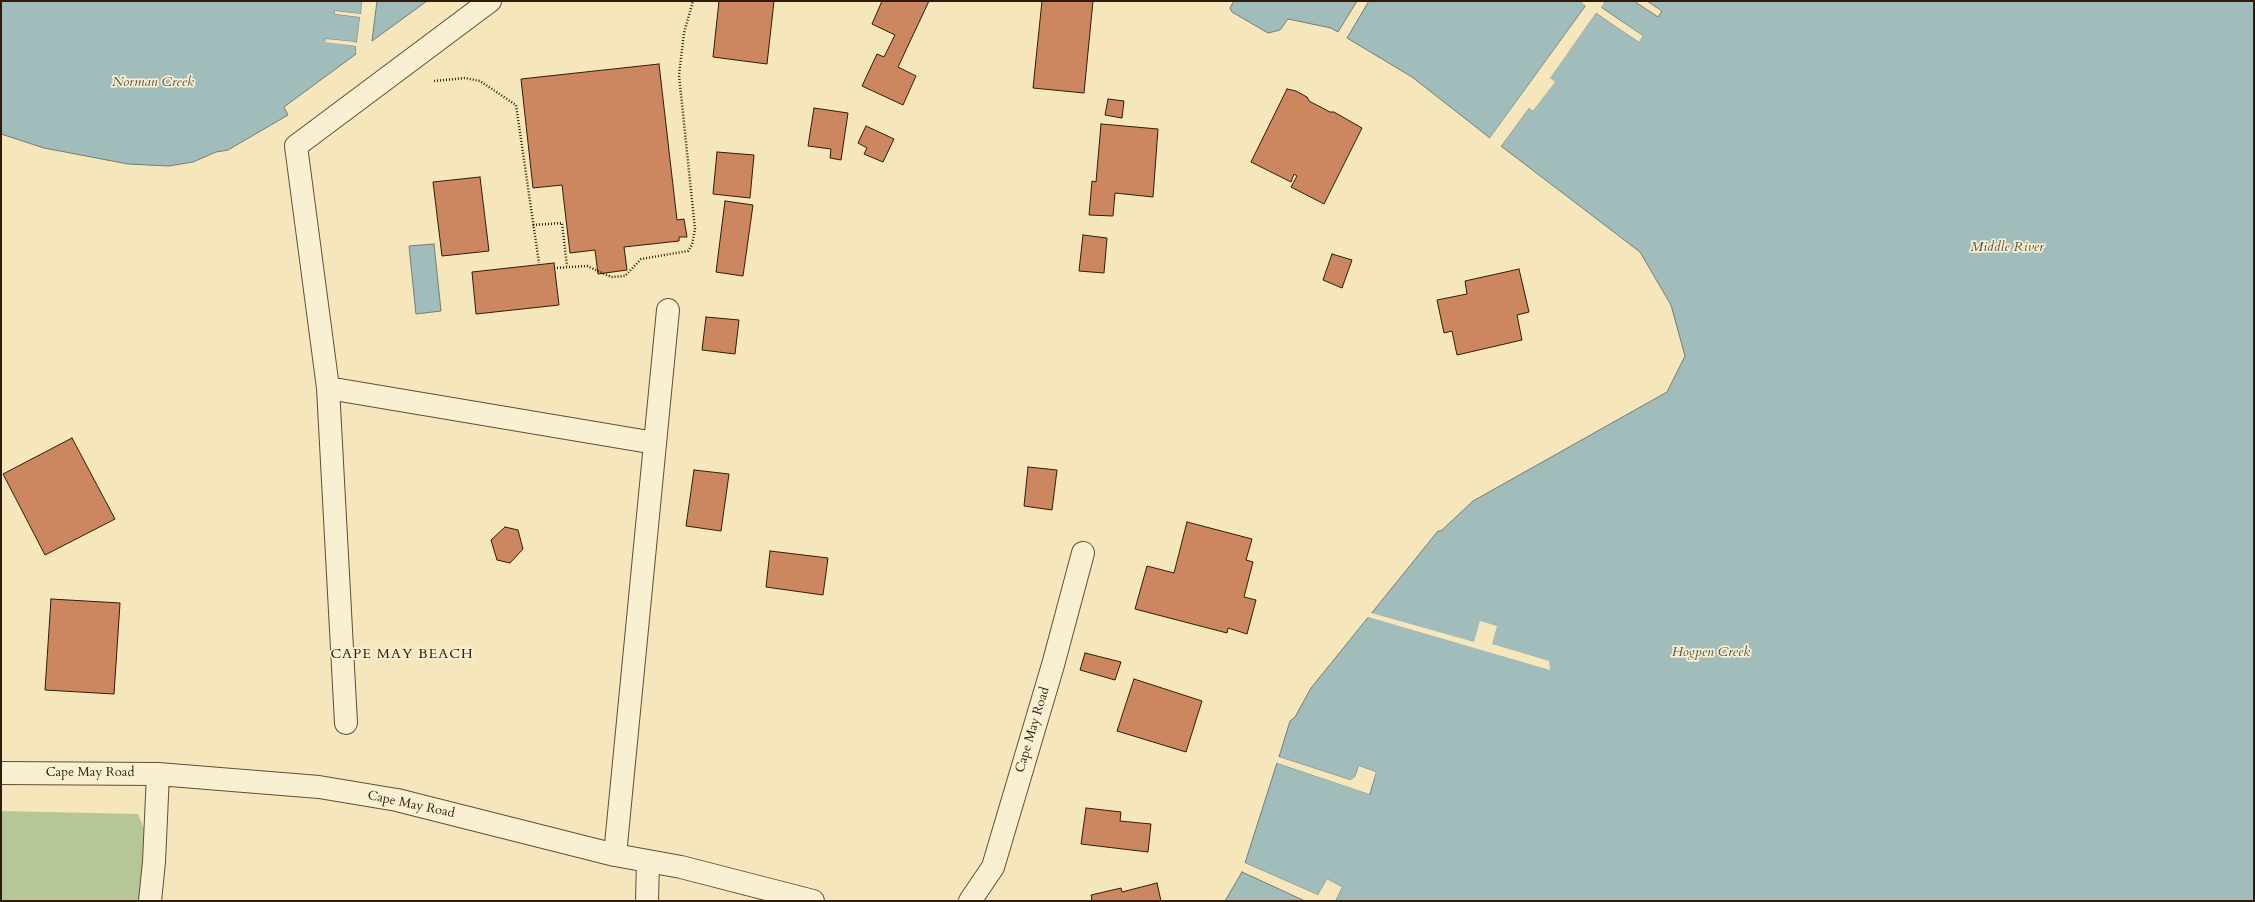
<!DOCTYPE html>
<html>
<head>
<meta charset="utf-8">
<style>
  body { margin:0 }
  #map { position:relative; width:2255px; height:902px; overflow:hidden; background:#f6e6bc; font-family:Cardo,serif }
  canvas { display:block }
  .frame { position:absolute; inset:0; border:2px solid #311b08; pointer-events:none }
</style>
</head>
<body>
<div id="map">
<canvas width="2255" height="902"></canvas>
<div class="frame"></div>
</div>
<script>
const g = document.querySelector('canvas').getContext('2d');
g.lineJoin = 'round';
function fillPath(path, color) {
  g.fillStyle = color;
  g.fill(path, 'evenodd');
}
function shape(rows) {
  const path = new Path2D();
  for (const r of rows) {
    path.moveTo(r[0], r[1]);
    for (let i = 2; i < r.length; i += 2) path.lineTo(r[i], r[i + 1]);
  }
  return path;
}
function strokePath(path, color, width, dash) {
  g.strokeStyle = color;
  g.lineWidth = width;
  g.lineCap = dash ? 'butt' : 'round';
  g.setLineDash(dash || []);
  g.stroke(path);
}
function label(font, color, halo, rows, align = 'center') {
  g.font = font + ' Cardo,serif';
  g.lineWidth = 3.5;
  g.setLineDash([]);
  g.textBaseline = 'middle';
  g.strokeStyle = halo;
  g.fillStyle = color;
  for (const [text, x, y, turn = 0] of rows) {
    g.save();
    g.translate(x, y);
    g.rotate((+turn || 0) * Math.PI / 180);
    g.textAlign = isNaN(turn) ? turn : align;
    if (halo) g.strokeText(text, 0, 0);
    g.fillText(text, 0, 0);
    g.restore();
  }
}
const green = shape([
  [1,811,138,814,151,845,147,901,1,901]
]);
const water = shape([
  [1,1,362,1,361,14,335,11,335,14,360,17,357,42,326,39,325,41,356,46,356,54,284,107,288,115,228,150,216,152,193,162,169,166,128,164,44,148,1,134,1,1],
  [377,1,427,1,372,41,377,1],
  [1234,1,1357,1,1338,32,1331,28,1288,19,1280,30,1268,33,1232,12,1230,8,1234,1],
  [1369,1,1580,1,1586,5,1490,138,1412,77,1347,38,1369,1],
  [1605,1,1634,1,1658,17,1662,11,1647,1,2254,1,2254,901,1335,901,1342,887,1327,879,1318,895,1245,863,1277,763,1370,794,1376,772,1359,766,1355,777,1350,780,1279,757,1290,721,1295,717,1311,688,1438,531,1441,531,1473,501,1667,392,1685,356,1671,305,1640,252,1501,146,1529,108,1533,111,1554,82,1549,78,1596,13,1639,42,1643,36,1601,7,1605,1],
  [434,244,441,311,416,314,409,246,434,244],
  [1242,872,1305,901,1225,901,1242,872]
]);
const pier = shape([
  [362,1,364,1,359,42,347,43,358,45,358,52,356,54,356,46,325,42,326,39,357,42,360,17,335,14,335,11,361,14],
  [1580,1,1583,1,1588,6,1492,139,1490,138,1586,6],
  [1603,1,1605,1,1601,8,1643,36,1639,42,1596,13,1550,78,1555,82,1533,111,1529,108,1501,146,1500,145,1527,106,1533,108,1552,82,1548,77,1595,12,1638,39,1640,36,1599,9],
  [1368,612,1474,642,1480,621,1497,626,1492,644,1549,661,1550,670,1365,616],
  [1279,757,1350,780,1355,777,1359,766,1376,772,1369,794,1277,763,1278,762,1368,791,1374,773,1360,769,1357,779,1349,782,1278,759],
  [1245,863,1318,895,1327,879,1342,887,1335,901,1333,901,1340,888,1328,881,1318,897,1245,865]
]);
const building = shape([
  [719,1,774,1,767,64,713,57,719,1],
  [882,1,929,1,898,67,916,76,903,105,862,86,877,54,884,57,895,35,872,24,882,1],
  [1042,1,1093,1,1084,93,1033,88,1042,1],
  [659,64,677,220,684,219,687,237,679,237,679,241,624,247,627,270,598,274,595,250,570,253,562,185,533,188,521,79,659,64],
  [1287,89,1296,91,1307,97,1309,101,1330,112,1334,112,1362,128,1324,204,1291,187,1297,176,1294,174,1291,182,1251,162,1287,89],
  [1108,99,1124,101,1122,118,1105,115,1108,99],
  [814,108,848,113,841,160,830,158,831,149,808,146,814,108],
  [1101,124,1158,129,1153,197,1115,193,1113,216,1089,215,1092,181,1096,182,1101,124],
  [866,126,894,139,883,162,864,154,867,148,858,143,866,126],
  [717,152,754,155,750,198,713,194,717,152],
  [480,177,489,251,442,256,433,182,480,177],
  [725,201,753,205,743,276,716,272,725,201],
  [1083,235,1107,238,1104,273,1079,271,1083,235],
  [1332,254,1352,260,1342,288,1323,280,1332,254],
  [554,263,559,305,476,314,472,272,554,263],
  [1519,269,1529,312,1517,315,1522,340,1457,355,1452,331,1444,333,1437,300,1467,294,1465,281,1519,269],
  [706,317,739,320,735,354,702,350,706,317],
  [72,438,115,519,45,555,3,474,72,438],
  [1028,467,1057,470,1052,510,1024,506,1028,467],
  [694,470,729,474,721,531,686,526,694,470],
  [1187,522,1252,539,1246,560,1253,562,1244,597,1256,600,1247,634,1228,628,1227,633,1135,609,1147,566,1174,573,1187,522],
  [505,527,518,530,523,549,510,563,497,560,491,540,505,527],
  [770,551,828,558,823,595,766,587,770,551],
  [51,599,120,603,114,694,45,690,51,599],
  [1085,653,1121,662,1115,680,1080,670,1085,653],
  [1134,679,1202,701,1186,752,1117,731,1134,679],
  [1086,808,1121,812,1120,821,1151,824,1148,852,1081,844,1086,808],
  [1157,883,1161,901,1087,901,1092,900,1091,895,1121,888,1122,892,1157,883]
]);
const path = shape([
  [434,81,465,78,480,81,516,105,539,263],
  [533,225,562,223,567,266],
  [554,268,587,266,611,277,625,276,641,259,688,251,692,245,695,229,679,75,684,33,693,1]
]);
const minor = shape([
  [328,388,655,443],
  [346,723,328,388,296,146,490,1],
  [1,773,158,774,319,787,397,800,615,855,681,867,813,901],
  [615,855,668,310],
  [150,901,154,862,158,774],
  [647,901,648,861],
  [970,901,993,867,1053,665,1083,553]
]);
const streetNames = [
  ["Cape May Road",1033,730,-73],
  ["Cape May Road",90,773],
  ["Cape May Road",411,805,12]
];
const waterNames = [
  ["Norman Creek",153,83],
  ["Middle River",2007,248],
  ["Hogpen Creek",1711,653]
];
const neighbourhoodNames = [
  ["CAPE MAY BEACH",402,655]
];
fillPath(green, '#b6c696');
fillPath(water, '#a1bdbb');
strokePath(water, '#747c73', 1);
fillPath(pier, '#f6e6bc');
fillPath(building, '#cc8761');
strokePath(building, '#311b08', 1);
strokePath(minor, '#624e35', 24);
strokePath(path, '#311b08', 2.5, [1, 2]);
strokePath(minor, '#f9efd3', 22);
label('13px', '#311b08', '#f9efd3', streetNames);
label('italic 14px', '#585447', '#f9efd3', waterNames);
g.letterSpacing = '1px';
label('14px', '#311b08', '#f9efd3', neighbourhoodNames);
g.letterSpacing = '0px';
</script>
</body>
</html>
